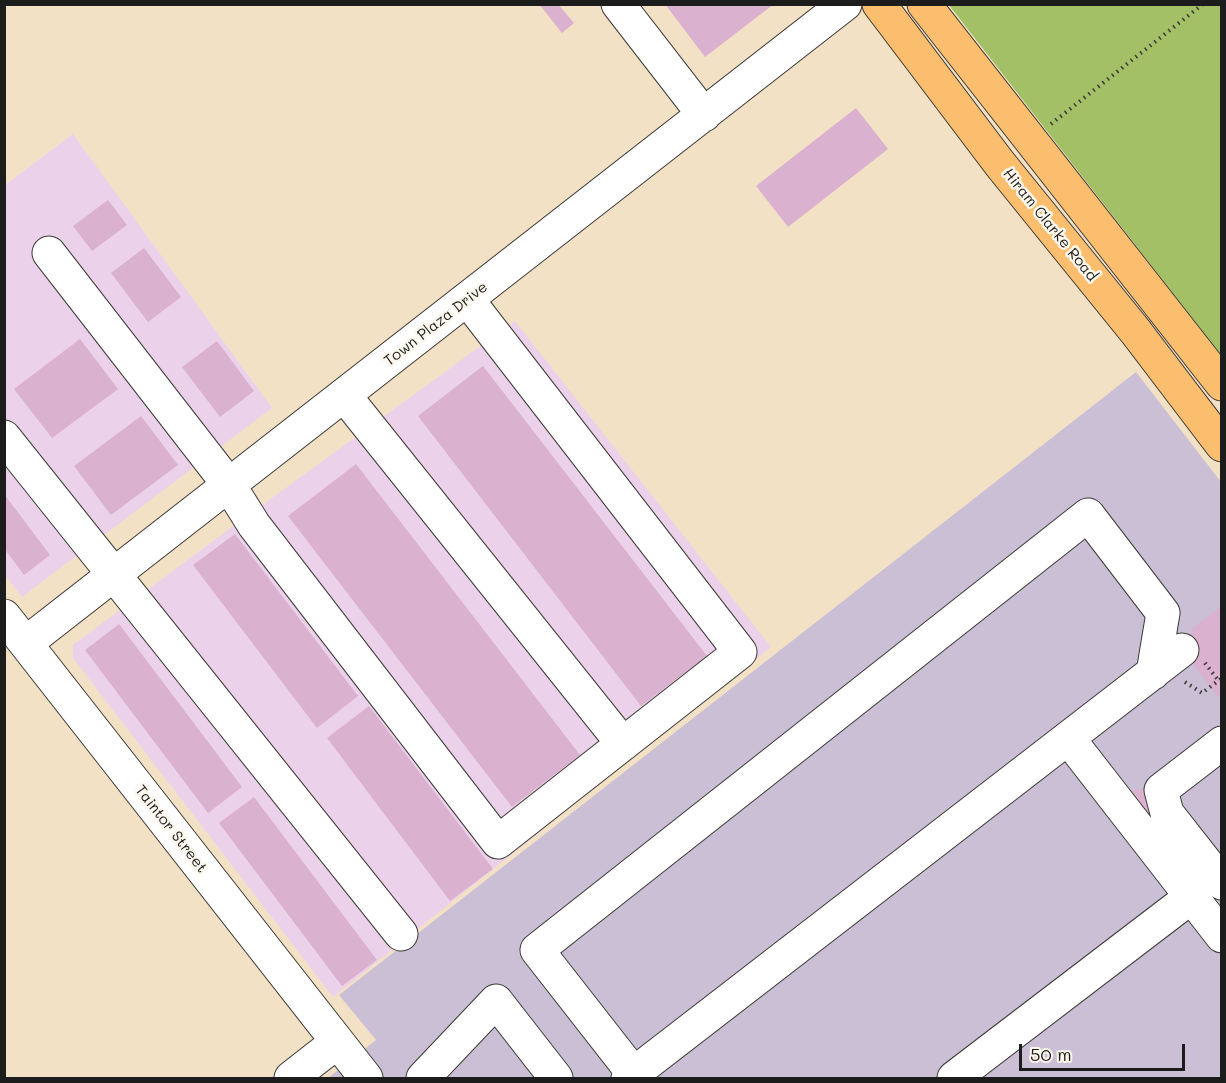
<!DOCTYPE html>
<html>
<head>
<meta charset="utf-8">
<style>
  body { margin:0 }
  #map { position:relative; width:1226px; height:1083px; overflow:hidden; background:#f3e1c6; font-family:Mali,sans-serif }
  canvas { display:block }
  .frame { position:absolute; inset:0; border:6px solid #1c1c1c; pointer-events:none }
  .scale { position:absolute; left:1019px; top:1044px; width:166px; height:27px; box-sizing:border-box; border:3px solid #1c1c1c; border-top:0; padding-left:8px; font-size:18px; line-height:21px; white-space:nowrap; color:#1c1c1c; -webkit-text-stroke:4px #fbf7ec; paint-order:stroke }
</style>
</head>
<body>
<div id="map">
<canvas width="1226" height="1083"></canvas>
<div class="frame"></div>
<div class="scale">50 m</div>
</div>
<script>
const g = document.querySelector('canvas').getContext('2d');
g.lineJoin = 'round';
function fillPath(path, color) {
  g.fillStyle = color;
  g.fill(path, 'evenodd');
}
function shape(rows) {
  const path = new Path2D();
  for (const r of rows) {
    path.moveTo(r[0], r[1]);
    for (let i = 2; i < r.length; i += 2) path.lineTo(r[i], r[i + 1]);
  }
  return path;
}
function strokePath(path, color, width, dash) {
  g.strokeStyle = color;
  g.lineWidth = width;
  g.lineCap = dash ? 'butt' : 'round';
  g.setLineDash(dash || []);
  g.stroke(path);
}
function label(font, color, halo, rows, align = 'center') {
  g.font = font + ' Mali,sans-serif';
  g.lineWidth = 5;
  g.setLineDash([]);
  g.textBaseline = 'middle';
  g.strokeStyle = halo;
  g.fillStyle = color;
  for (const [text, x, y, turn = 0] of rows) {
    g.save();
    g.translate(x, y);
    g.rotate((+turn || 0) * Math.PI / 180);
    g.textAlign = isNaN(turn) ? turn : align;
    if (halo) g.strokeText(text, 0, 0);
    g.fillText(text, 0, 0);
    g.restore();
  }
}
const built = shape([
  [73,134,272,408,22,597,5,575,5,185],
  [515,321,771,647,333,997,73,658,73,645,232,527]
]);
const industrial = shape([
  [1136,372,1221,482,1221,1078,328,1078,376,1040,339,995]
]);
const green = shape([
  [949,5,1221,5,1221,355]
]);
const building = shape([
  [539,4,558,4,574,23,562,33],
  [665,4,774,4,705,57],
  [856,108,888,149,788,227,756,186],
  [108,200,127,225,92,251,73,226],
  [144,248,181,297,148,322,111,273],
  [80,339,118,389,52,438,14,389],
  [217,341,254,391,220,417,182,367],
  [483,366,707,656,641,706,418,416],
  [141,416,178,465,111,515,74,466],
  [356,464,580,755,512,807,288,516],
  [4,494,50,555,24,575,4,548],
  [235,534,358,696,317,728,193,565],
  [1222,606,1222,694,1218,697,1178,644,1193,632,1191,629],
  [119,624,242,787,208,813,85,650],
  [369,706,493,869,450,901,327,738],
  [1146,788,1150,815,1134,817,1130,791],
  [254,797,377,960,342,986,219,823]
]);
const path = shape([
  [1051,124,1203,4],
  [1205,663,1218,680],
  [1185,682,1202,693,1222,678]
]);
const minor = shape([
  [618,4,704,115],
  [49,253,229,485,254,525,498,842,740,652,467,299],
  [344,395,623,744],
  [4,437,401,934],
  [4,616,366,1078],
  [26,643,845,4],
  [1068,738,1222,936],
  [1222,743,1161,790,1167,813,1222,883],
  [291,1078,337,1042],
  [423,1078,496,1001,556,1078],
  [628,1078,1182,650],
  [637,1078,537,950,1088,515,1163,613,1153,673],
  [954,1078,1191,897]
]);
const major = shape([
  [879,4,1000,164,1136,332,1222,445],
  [924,4,1222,384]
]);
const streetNames = [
  ["Hiram Clarke Road",1050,225,51],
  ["Town Plaza Drive",436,324,-38],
  ["Taintor Street",171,829,52]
];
fillPath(built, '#ecd1ea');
fillPath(industrial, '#cbbfd5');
fillPath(green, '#a4c067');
fillPath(building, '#dbb1d0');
strokePath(minor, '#3c3a36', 35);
strokePath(major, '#3c3a36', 35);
strokePath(path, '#3c3a36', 4, [1.5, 4.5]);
strokePath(minor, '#fff', 33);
strokePath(major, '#fabe6e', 33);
label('15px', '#1c1c1c', '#fbf7ec', streetNames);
</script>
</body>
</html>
